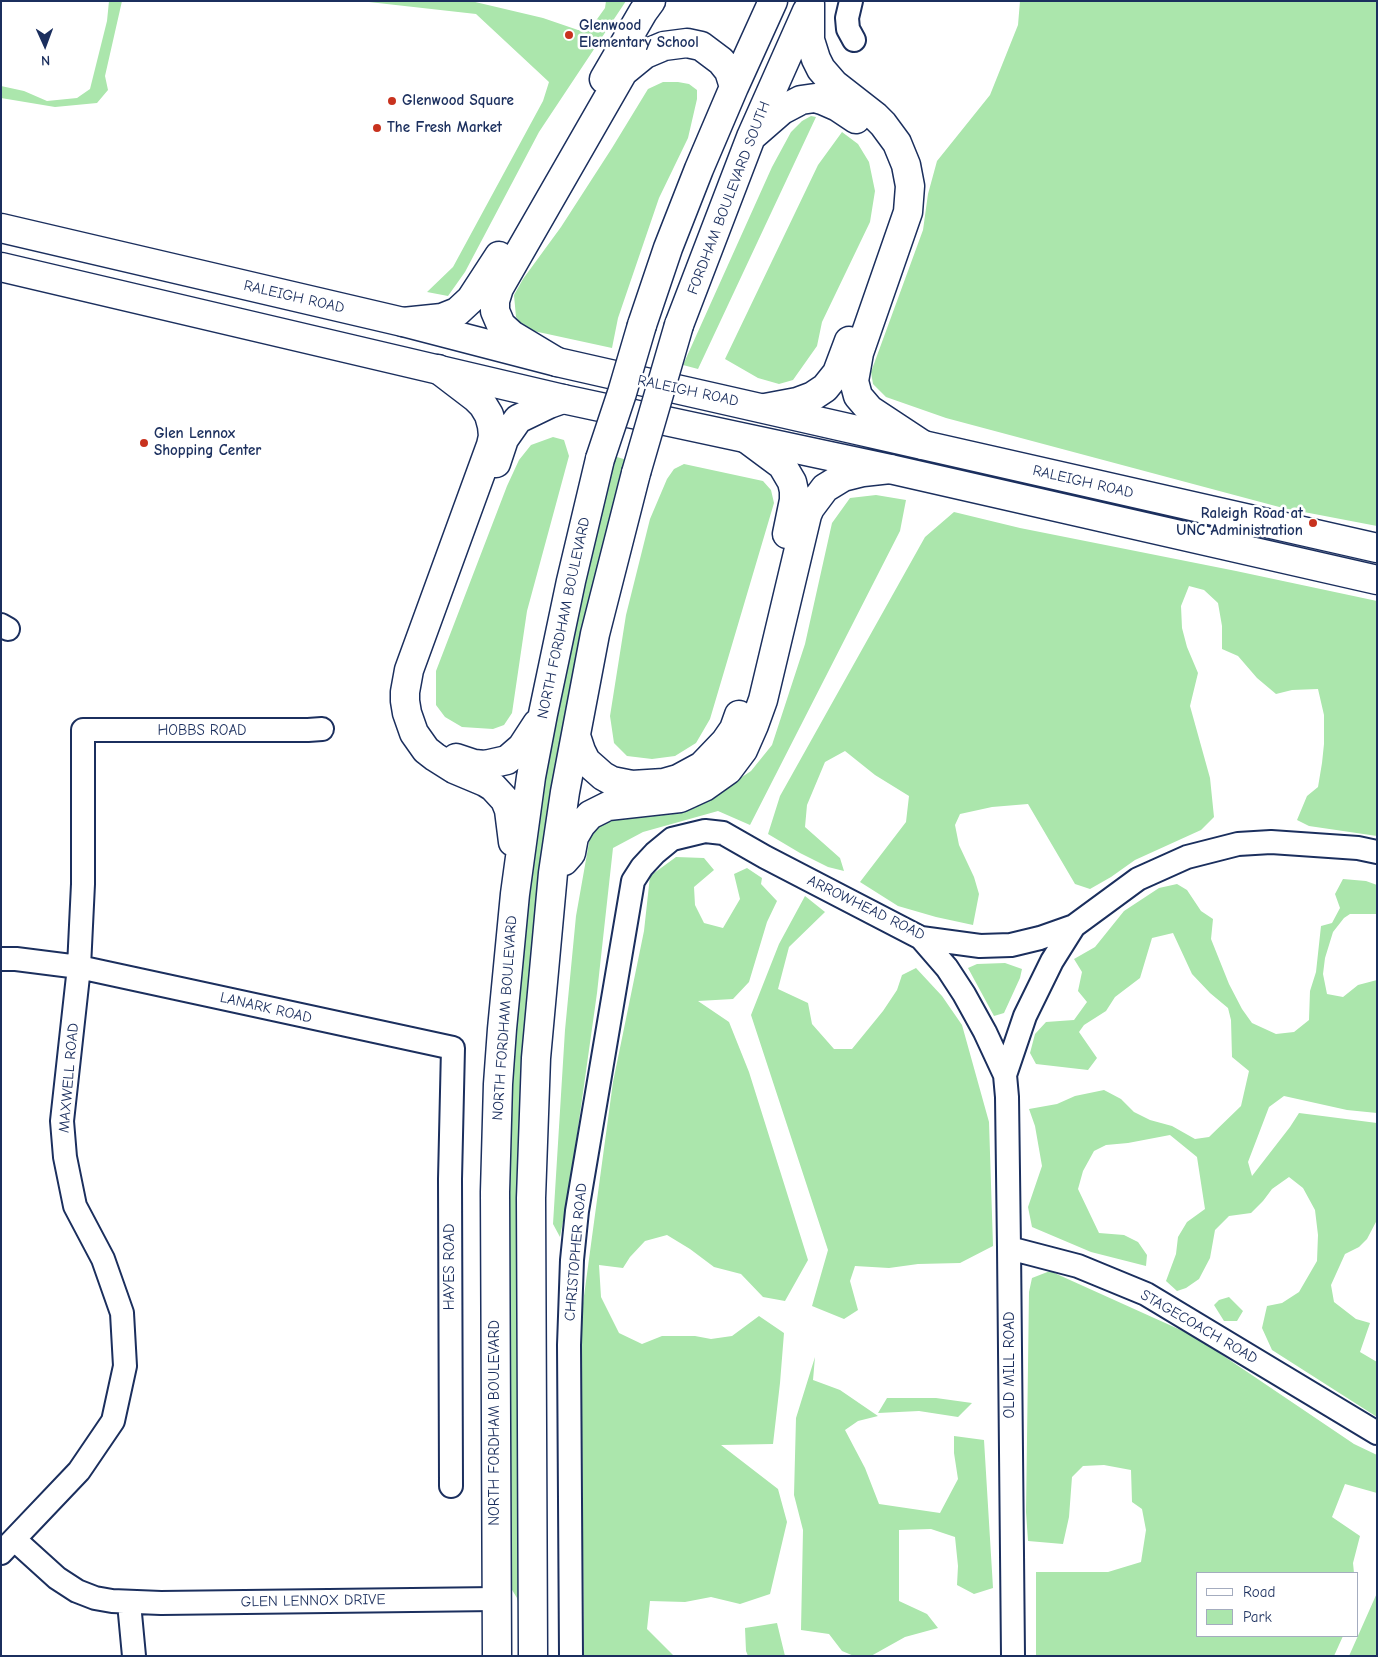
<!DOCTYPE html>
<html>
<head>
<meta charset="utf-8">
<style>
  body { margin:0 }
  #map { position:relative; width:1378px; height:1657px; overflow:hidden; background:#fff; font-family:"Comic Neue",sans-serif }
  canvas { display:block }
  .frame { position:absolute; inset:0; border:2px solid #1b2f5e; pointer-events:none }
  .legend { position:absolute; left:1196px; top:1572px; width:162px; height:65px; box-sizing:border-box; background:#fff; border:1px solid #a4acbf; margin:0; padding:6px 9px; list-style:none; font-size:15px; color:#1b2f5e }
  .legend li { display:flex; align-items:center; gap:10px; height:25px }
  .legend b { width:25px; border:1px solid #a4acbf }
  .north { position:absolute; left:20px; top:20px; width:50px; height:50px; -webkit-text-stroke:4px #fff; paint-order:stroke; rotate:178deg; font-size:14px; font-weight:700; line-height:20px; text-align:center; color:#1b2f5e }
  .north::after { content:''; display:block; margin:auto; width:18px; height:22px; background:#1b2f5e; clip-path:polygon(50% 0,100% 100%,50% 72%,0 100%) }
</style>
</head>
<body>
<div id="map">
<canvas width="1378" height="1657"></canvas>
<div class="frame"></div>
<ul class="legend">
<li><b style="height:6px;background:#fff"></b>Road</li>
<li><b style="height:14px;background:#abe6ac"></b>Park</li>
</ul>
<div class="north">N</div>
</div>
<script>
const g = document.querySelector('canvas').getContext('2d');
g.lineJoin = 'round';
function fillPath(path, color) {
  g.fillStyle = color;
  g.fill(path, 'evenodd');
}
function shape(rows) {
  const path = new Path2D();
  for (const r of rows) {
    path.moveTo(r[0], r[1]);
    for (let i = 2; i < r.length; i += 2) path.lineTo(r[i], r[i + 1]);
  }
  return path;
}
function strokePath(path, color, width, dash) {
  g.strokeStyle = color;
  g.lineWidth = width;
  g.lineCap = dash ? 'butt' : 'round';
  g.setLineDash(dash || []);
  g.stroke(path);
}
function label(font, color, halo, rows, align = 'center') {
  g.font = font + ' "Comic Neue",sans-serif';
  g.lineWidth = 5;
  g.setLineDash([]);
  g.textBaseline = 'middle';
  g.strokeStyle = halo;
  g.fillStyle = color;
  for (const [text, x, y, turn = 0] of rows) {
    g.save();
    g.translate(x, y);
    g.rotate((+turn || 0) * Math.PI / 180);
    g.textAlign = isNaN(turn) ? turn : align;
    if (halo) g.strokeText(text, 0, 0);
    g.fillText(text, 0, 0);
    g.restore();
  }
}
const green = shape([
  [109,1,122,1,105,76,108,90,97,103,55,107,1,98,1,86,24,91,47,101,77,98,90,89,107,21],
  [360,1,471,1,543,18,578,30,590,29,605,8,606,1,626,1,539,132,465,272,448,296,427,292,453,267,543,101,549,82,476,14],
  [1020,1,1377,1,1377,526,1283,508,946,418,886,397,873,384,871,372,923,230,928,194,937,161,990,95,1018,25],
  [663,82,678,82,689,84,697,90,697,99,688,138,659,198,618,318,612,348,529,330,522,325,516,317,514,295,523,279,561,227,612,148,648,89],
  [811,116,816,117,698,369,683,365,772,167,791,132,802,121],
  [842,132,858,144,869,162,875,191,870,222,822,322,817,346,793,380,779,384,758,378,725,359,818,165],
  [553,437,564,440,569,456,527,611,512,713,504,725,493,729,462,727,445,717,436,705,436,671,507,486,519,460,531,445],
  [614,454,617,454,617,457,627,460,557,787,519,1606,517,1598,506,1580,504,1206,513,1013,547,741],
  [684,464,763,481,771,490,774,503,710,719,696,743,675,756,652,759,627,756,614,743,610,716,626,615,650,519,667,479,674,469],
  [876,495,906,500,900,531,750,825,718,811,643,832,613,848,597,993,570,1185,560,1237,553,1224,565,1030,576,916,590,837,607,819,620,816,644,817,683,813,709,799,751,771,772,745,805,644,832,523,850,498],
  [954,512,1020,528,1236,571,1377,601,1377,836,1309,826,1297,820,1307,796,1318,787,1322,763,1324,744,1324,715,1318,689,1292,690,1276,694,1257,678,1238,656,1222,649,1222,626,1218,603,1204,590,1189,586,1181,606,1182,628,1187,647,1198,673,1190,706,1210,778,1214,817,1201,830,1135,860,1111,877,1090,889,1075,884,1028,804,992,807,960,814,955,825,959,845,974,877,979,894,973,925,936,917,898,906,860,882,906,822,909,796,875,775,845,751,825,762,807,805,805,827,840,858,844,871,828,867,800,853,768,834,780,796,925,537],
  [676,857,704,858,714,870,694,887,695,905,704,923,723,928,740,899,734,874,747,868,762,878,761,884,777,901,767,922,749,982,733,999,698,1001,729,1022,749,1072,808,1260,785,1301,763,1297,741,1274,714,1267,690,1249,667,1235,645,1241,630,1257,623,1268,599,1265,601,1297,619,1333,642,1344,662,1336,695,1336,711,1339,732,1336,759,1316,784,1333,780,1383,773,1444,721,1445,778,1489,787,1522,770,1594,740,1604,711,1597,685,1602,650,1601,647,1629,674,1656,584,1656,581,1318,613,1082,644,931,650,876],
  [1343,879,1366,881,1377,885,1377,914,1350,914,1344,918,1333,932,1325,958,1323,974,1327,994,1343,997,1358,985,1377,980,1377,1113,1347,1110,1284,1096,1269,1107,1248,1162,1252,1176,1290,1127,1299,1113,1377,1123,1377,1220,1367,1239,1359,1247,1345,1254,1331,1285,1334,1302,1356,1319,1370,1323,1360,1352,1377,1362,1377,1417,1272,1350,1262,1328,1267,1306,1282,1303,1299,1292,1317,1261,1318,1235,1315,1210,1303,1188,1289,1177,1272,1189,1263,1201,1251,1213,1229,1216,1215,1230,1210,1258,1199,1279,1186,1288,1177,1291,1166,1281,1176,1254,1178,1237,1187,1222,1205,1209,1197,1157,1170,1135,1128,1143,1106,1145,1094,1151,1083,1171,1078,1189,1099,1233,1124,1235,1138,1242,1147,1255,1146,1266,1091,1252,1032,1227,1028,1207,1042,1166,1035,1126,1029,1109,1057,1104,1075,1096,1104,1090,1121,1099,1134,1112,1150,1120,1172,1126,1195,1139,1209,1137,1241,1106,1249,1071,1232,1057,1231,1020,1228,1008,1210,993,1192,974,1173,933,1152,938,1140,978,1115,997,1106,1011,1084,1025,1079,1032,1097,1058,1088,1070,1036,1064,1030,1053,1035,1034,1046,1022,1074,1020,1087,1002,1078,991,1082,972,1074,959,1095,947,1124,911,1159,888,1177,884,1187,890,1201,911,1213,919,1211,939,1229,984,1242,1009,1252,1023,1276,1034,1294,1032,1309,1020,1310,991,1316,972,1321,926,1332,923,1340,908,1335,894],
  [805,896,825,912,789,947,778,989,808,1003,812,1024,834,1049,852,1049,883,1011,897,990,902,975,916,968,942,996,962,1025,989,1122,993,1246,960,1263,918,1264,889,1268,855,1266,850,1281,858,1310,844,1319,812,1306,828,1250,751,1015,779,944],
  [1005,963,1022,969,1020,978,1004,1013,994,1016,968,968,977,964],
  [1050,1271,1194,1336,1354,1444,1377,1455,1377,1493,1345,1484,1332,1517,1360,1536,1353,1563,1354,1573,1197,1573,1197,1636,1343,1636,1334,1656,1036,1656,1036,1572,1108,1572,1141,1562,1146,1530,1142,1509,1132,1502,1131,1470,1104,1465,1083,1466,1072,1477,1069,1517,1063,1544,1028,1541,1026,1512,1029,1292,1032,1278],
  [1229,1297,1243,1311,1237,1321,1224,1321,1214,1305,1219,1300],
  [815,1357,813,1380,840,1390,878,1416,858,1421,845,1430,865,1468,879,1504,940,1513,958,1479,954,1453,954,1436,984,1440,993,1588,974,1594,957,1585,958,1566,955,1537,931,1529,899,1530,899,1601,927,1614,938,1628,905,1637,871,1656,854,1656,842,1651,829,1634,801,1630,803,1530,794,1495,796,1418],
  [887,1398,936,1398,972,1403,958,1417,919,1411,878,1413],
  [1377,1593,1377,1656,1349,1656],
  [777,1623,785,1656,748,1656,746,1651,745,1628]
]);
const minor = shape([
  [851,1,847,18,848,29,854,40],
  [1,625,8,629],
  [921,938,947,968,964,994,985,1032,1005,1075,1007,1097,1009,1248,1013,1656],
  [1,959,16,959,79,967,453,1048,450,1179,451,1486],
  [1005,1075,1025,1016,1052,961,1074,926],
  [1009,1248,1078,1266,1146,1294,1377,1433],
  [15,1540,57,1578,77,1591,95,1598,112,1601,161,1603,496,1599],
  [1,1553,79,1471,113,1421,125,1366,122,1313,103,1259,75,1206,65,1157,62,1121,79,967,83,884,83,730,308,730,322,729],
  [129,1603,134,1656],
  [571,1656,569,1345,572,1260,577,1211,633,881,642,867,655,853,672,839,705,831,723,833,765,857,921,938,980,946,1011,945,1040,938,1074,926,1138,879,1187,857,1238,844,1271,842,1358,848,1377,852]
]);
const major = shape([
  [1,228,403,322,557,362,1377,548],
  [1,267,563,399,890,469,1377,580]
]);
const highway = shape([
  [810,4,810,40,816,59,821,69,834,84,875,116,883,124,897,143,906,165,910,186,908,212,859,353,854,381,858,396,870,410,923,445],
  [604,79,643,12,651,1],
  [751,137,782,110,801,100,815,98,822,100,838,107,856,119],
  [403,322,442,318,457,312,471,299,499,256],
  [642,325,668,248,699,169,734,87,773,1],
  [679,325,751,137,807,11],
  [557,362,512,335,501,325,495,311,495,301,499,288,623,72,645,54,664,46,687,43,701,46,721,61,729,71,734,87],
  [438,369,476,398,483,405,489,415,492,426,493,436,491,445,409,670,405,692,405,701,407,713,414,733,426,750,435,757,454,769,485,782,493,787,505,800,509,810,513,842],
  [765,408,797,402,813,396,825,388,837,373,849,341],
  [747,439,782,465,792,482,794,491,794,500,787,534],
  [496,463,504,439,518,419,549,404,563,399],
  [576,736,581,751,586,761,603,776,612,781,632,785,664,783,678,779,702,766,725,742,734,729,739,715],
  [456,758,474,764,485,765,507,760,522,747,537,724],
  [564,861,571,853,574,837,581,825,590,815,608,806,680,798,704,787,728,770,743,750,754,725,763,700,807,515,810,508,825,488,843,477,863,472,890,469],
  [497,1656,495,1192,498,1084,502,1029,515,894,531,777,543,714,571,581,600,459],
  [533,1656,531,1198,536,1058,553,873,565,792,595,634,636,473]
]);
const highwayBridge = shape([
  [600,459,622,393,642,325],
  [636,473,679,325]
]);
const markers = [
  [569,35,5,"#c8321e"],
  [392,101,5,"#c8321e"],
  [377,128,5,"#c8321e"],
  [144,443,5,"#c8321e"],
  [1313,523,5,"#c8321e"]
];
const poiNames = [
  ["Glenwood",579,26],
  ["Elementary School",579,43],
  ["Glenwood Square",402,101],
  ["The Fresh Market",387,128],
  ["Glen Lennox",154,434],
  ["Shopping Center",154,451],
  ["Raleigh Road at",1303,514,"right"],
  ["UNC Administration",1303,531,"right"]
];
const streetNames = [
  ["FORDHAM BOULEVARD SOUTH",729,198,-69],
  ["RALEIGH ROAD",294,297,13],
  ["RALEIGH ROAD",688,391,12],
  ["RALEIGH ROAD",1083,482,13],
  ["NORTH FORDHAM BOULEVARD",564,618,-78],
  ["HOBBS ROAD",202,731],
  ["ARROWHEAD ROAD",866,908,26],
  ["LANARK ROAD",266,1008,13],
  ["NORTH FORDHAM BOULEVARD",505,1018,-86],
  ["MAXWELL ROAD",69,1078,-85],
  ["CHRISTOPHER ROAD",576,1252,-85],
  ["HAYES ROAD",450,1267,-90],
  ["STAGECOACH ROAD",1199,1327,30],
  ["OLD MILL ROAD",1010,1365,-90],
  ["NORTH FORDHAM BOULEVARD",495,1423,-90],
  ["GLEN LENNOX DRIVE",313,1601,-1]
];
fillPath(green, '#abe6ac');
strokePath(minor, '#1b2f5e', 26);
strokePath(major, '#1b2f5e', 31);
strokePath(highway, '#1b2f5e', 31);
strokePath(minor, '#fff', 22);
strokePath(major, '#fff', 28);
strokePath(highway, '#fff', 28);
strokePath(highwayBridge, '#1b2f5e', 31, []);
strokePath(highwayBridge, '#fff', 28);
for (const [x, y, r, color] of markers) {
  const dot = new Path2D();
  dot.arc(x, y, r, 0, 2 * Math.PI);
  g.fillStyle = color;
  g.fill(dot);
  strokePath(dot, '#fff', 2);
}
label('bold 15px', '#1b2f5e', '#fff', poiNames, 'left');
label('15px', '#1b2f5e', '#fff', streetNames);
</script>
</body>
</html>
